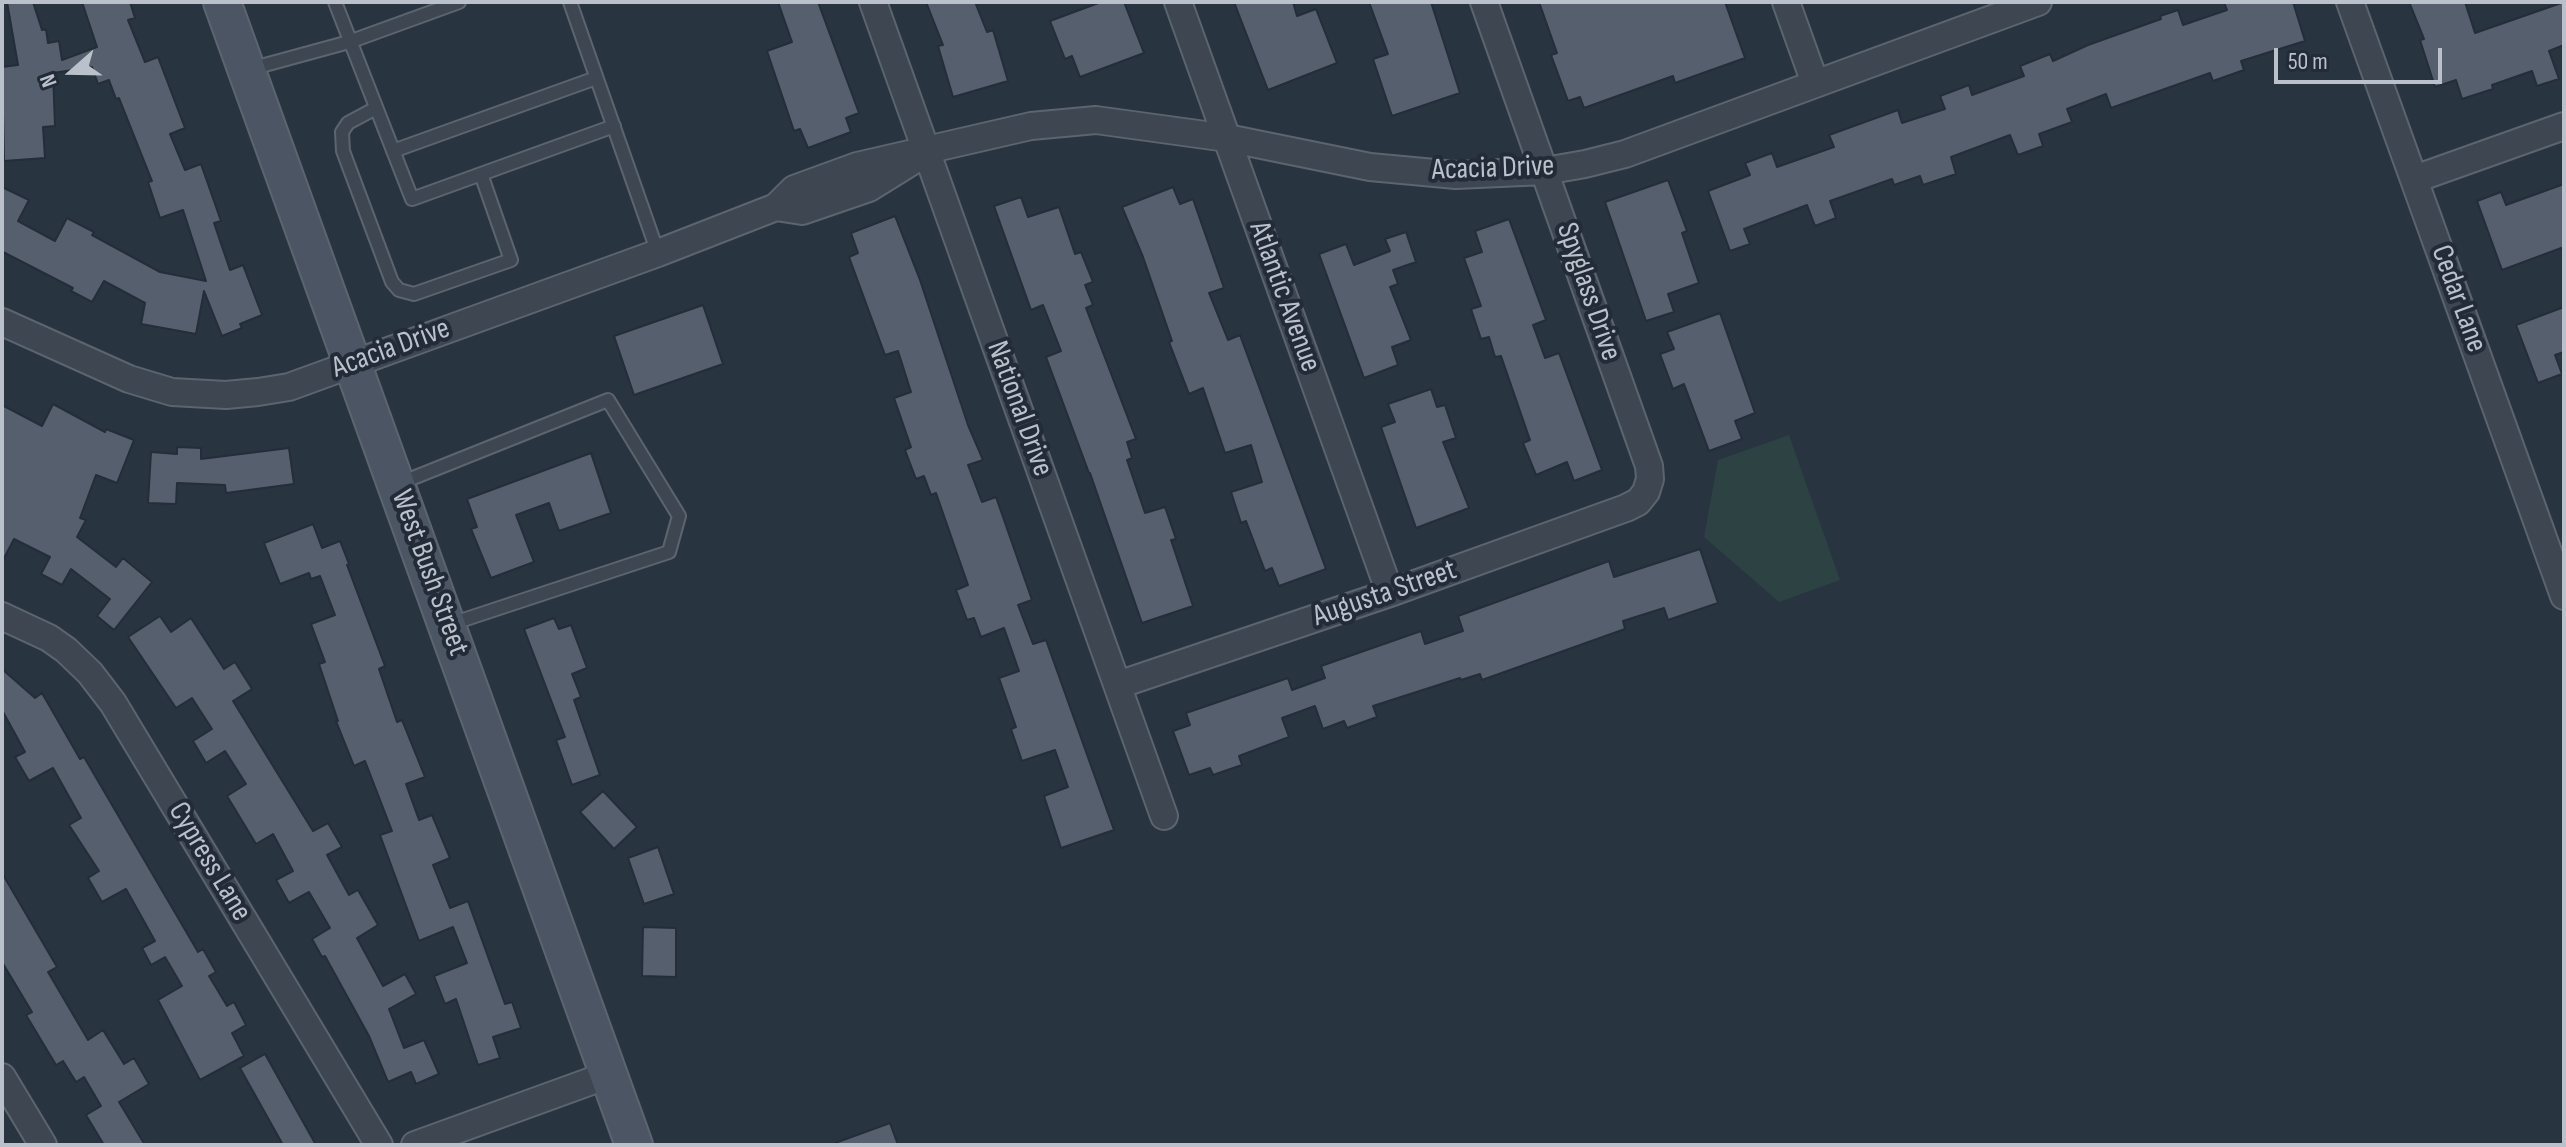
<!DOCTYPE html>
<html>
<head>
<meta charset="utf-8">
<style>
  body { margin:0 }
  #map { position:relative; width:2566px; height:1147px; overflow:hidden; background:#293441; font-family:"Sofia Sans Condensed",sans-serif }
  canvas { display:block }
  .frame { position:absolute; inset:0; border:4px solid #bac1cb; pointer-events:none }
  .north { position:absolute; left:32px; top:32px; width:80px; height:80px; -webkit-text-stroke:6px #222b37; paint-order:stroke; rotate:250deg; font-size:22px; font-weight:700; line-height:32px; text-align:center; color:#bac1cb }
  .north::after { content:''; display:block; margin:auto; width:28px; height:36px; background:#bac1cb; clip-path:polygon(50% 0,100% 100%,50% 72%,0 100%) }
  .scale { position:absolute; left:2274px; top:48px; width:168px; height:36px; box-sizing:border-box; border:4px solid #bac1cb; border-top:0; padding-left:10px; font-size:24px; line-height:28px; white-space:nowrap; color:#bac1cb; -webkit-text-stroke:6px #222b37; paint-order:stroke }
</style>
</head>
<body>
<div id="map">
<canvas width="2566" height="1147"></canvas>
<div class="frame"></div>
<div class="north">N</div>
<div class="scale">50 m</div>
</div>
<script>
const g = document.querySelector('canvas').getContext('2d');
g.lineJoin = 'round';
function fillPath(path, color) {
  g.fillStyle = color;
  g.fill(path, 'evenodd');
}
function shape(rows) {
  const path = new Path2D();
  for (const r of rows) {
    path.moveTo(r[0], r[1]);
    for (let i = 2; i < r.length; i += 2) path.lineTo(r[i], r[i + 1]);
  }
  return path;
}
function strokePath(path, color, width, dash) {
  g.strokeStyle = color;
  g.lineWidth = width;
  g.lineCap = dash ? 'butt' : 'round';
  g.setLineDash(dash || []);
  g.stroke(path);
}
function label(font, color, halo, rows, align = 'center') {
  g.font = font + ' "Sofia Sans Condensed",sans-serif';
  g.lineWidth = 8;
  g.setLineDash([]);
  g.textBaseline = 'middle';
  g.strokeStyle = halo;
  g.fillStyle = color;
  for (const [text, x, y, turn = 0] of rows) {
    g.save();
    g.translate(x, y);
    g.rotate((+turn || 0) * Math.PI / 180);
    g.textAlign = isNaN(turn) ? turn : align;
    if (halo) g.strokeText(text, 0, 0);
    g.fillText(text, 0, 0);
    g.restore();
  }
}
const green = shape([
  [1789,435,1840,580,1779,602,1704,537,1718,460]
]);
const building = shape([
  [7,2,33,2,42,30,46,29,48,43,59,41,62,60,97,47,82,2,130,2,135,18,128,20,145,62,158,57,185,128,170,134,185,170,201,164,221,221,214,223,230,270,243,265,262,315,240,324,242,328,222,336,204,291,196,334,141,324,145,303,104,281,92,302,71,291,73,288,3,252,2,254,2,187,29,200,18,221,55,241,67,218,94,232,92,235,160,272,206,281,183,210,160,218,148,182,152,181,119,98,116,99,109,80,98,84,92,67,53,73,55,126,43,127,45,158,4,161,2,67,18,65,7,2],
  [778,2,818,2,859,113,846,118,851,132,808,148,800,129,794,131,767,51,792,42,778,2],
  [926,2,975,2,987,32,993,30,1008,81,953,97,938,46,943,45,926,2],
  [1101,2,1124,2,1144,53,1080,77,1072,56,1065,59,1050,21,1101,2],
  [1234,2,1293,2,1297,16,1316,9,1337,63,1268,90,1234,2],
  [1369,2,1431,2,1460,93,1392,116,1373,59,1388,54,1369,2],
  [1539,2,1725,2,1745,58,1675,83,1673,76,1584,108,1580,97,1568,101,1551,55,1557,53,1539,2],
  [2224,2,2293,2,2305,41,2241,61,2244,70,2213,81,2210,73,2111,108,2106,94,2067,109,2072,122,2039,134,2043,146,2018,155,2010,135,1951,157,1956,174,1923,185,1920,176,1894,185,1892,179,1830,201,1836,218,1815,226,1807,205,1744,229,1750,244,1730,251,1708,191,1750,175,1745,163,1772,153,1777,167,1834,147,1829,135,1898,110,1902,123,1945,109,1940,96,1969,85,1972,95,2024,76,2020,66,2050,54,2053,61,2088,45,2161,19,2160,16,2178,10,2183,25,2227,10,2224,2],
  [2409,2,2465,2,2475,33,2564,2,2564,45,2549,51,2559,79,2537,86,2532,71,2492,85,2493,89,2462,99,2456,80,2435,87,2420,40,2424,39,2409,2],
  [1668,180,1687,231,1682,233,1699,283,1668,294,1674,312,1646,321,1605,202,1668,180],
  [2564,184,2564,247,2502,270,2477,201,2501,192,2506,205,2564,184],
  [1173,187,1180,204,1193,199,1224,288,1209,293,1228,340,1240,335,1326,569,1279,586,1272,568,1265,571,1246,521,1241,523,1231,492,1262,482,1251,445,1225,453,1203,388,1189,394,1169,342,1172,341,1143,257,1122,207,1173,187],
  [1021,197,1028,217,1059,207,1075,254,1081,252,1093,282,1085,285,1093,305,1086,308,1136,439,1127,442,1132,458,1127,460,1145,513,1165,507,1176,539,1171,540,1193,606,1142,623,1090,473,1089,473,1046,357,1061,351,1043,305,1031,310,994,206,1021,197],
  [895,216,920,280,968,425,983,460,968,465,982,502,996,497,1032,600,1018,605,1033,644,1046,640,1114,830,1061,848,1044,796,1068,787,1055,750,1022,761,1011,729,1016,727,999,678,1019,671,1004,628,981,637,974,618,967,620,956,590,968,585,936,493,931,495,924,476,916,479,905,450,911,447,894,398,911,392,898,351,885,355,849,257,858,253,851,233,895,216],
  [1509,219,1546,320,1533,325,1545,358,1559,353,1602,470,1574,481,1567,462,1536,475,1523,443,1530,440,1501,356,1495,357,1489,337,1481,339,1471,309,1481,306,1464,258,1482,252,1475,231,1509,219],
  [1406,232,1416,262,1393,270,1398,284,1390,287,1411,340,1392,347,1398,365,1364,378,1319,254,1346,244,1354,265,1390,251,1385,239,1406,232],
  [703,305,723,364,634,395,614,336,703,305],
  [2564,307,2564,352,2555,355,2562,374,2538,383,2516,325,2564,307],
  [1720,313,1755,413,1735,421,1742,439,1709,451,1684,384,1673,389,1660,354,1674,349,1667,332,1720,313],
  [1431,389,1437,407,1445,405,1456,438,1443,442,1469,508,1416,528,1381,427,1395,422,1388,404,1431,389],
  [53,404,105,432,106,429,134,440,117,483,96,475,80,518,86,520,77,537,116,567,123,558,152,582,114,630,97,616,110,599,71,569,62,585,41,574,50,557,14,539,2,562,2,405,42,426,53,404],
  [177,447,201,448,201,459,289,448,294,484,226,493,225,485,177,483,176,504,148,503,151,452,177,454,177,447],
  [591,453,611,513,559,531,549,503,516,515,534,562,491,578,471,529,477,527,467,499,591,453],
  [313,524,322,548,340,541,349,564,347,565,385,666,379,669,397,722,402,720,425,777,406,784,419,820,432,815,450,858,433,865,450,908,468,901,505,1004,512,1002,521,1028,493,1037,500,1058,478,1065,456,999,445,1004,434,976,467,963,453,927,419,941,380,835,392,831,365,761,354,766,336,721,338,721,319,664,325,662,311,624,335,615,320,576,311,579,309,573,280,584,264,543,313,524],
  [1700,549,1718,603,1668,620,1664,608,1623,621,1625,629,1482,680,1480,674,1461,680,1460,678,1373,706,1377,717,1347,728,1344,721,1323,729,1315,706,1282,718,1289,737,1239,756,1242,765,1213,775,1210,768,1189,775,1173,731,1190,725,1186,713,1288,678,1292,690,1325,678,1321,666,1421,631,1425,644,1463,631,1458,616,1609,561,1614,577,1700,549],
  [160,616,171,632,191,618,224,669,235,662,252,689,233,701,313,831,328,823,342,847,327,855,349,895,358,890,378,925,357,938,383,986,405,974,416,994,389,1009,404,1048,424,1040,439,1074,416,1084,411,1072,388,1082,369,1036,325,956,322,957,312,939,330,928,309,892,289,903,276,880,293,871,273,834,256,844,227,796,246,784,225,751,206,763,193,741,212,729,192,698,176,708,128,637,160,616],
  [554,618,559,629,571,625,587,668,572,674,581,697,574,700,600,775,572,785,556,740,565,737,524,629,554,618],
  [2,669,35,698,42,693,80,759,84,757,198,952,203,949,216,972,209,976,227,1006,234,1002,246,1025,232,1033,244,1056,200,1080,158,1000,182,986,165,957,151,965,142,948,155,941,126,889,102,902,88,878,99,871,69,825,81,818,53,768,29,781,15,757,25,752,2,710,2,669],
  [603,791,637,827,614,849,580,812,603,791],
  [658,847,674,894,644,904,628,858,658,847],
  [2,873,57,967,48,972,88,1040,103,1030,124,1064,134,1058,149,1084,119,1102,145,1145,104,1145,86,1115,101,1106,84,1077,76,1082,63,1061,56,1065,26,1015,32,1012,2,962,2,873],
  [643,927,676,928,676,977,642,976,643,927],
  [265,1054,316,1145,283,1145,240,1068,265,1054],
  [890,1123,898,1145,835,1145,835,1143,890,1123]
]);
const service = shape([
  [335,2,412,199,614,126],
  [570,2,658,253],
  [250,69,349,42,459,2],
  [376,108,348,123,342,132,343,151,392,282,399,290,414,294,511,260,481,174],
  [393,151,596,78],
  [398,484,608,400,679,516,669,552,451,624]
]);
const minor = shape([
  [873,2,1164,816],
  [1178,2,1390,593],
  [1786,2,1815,83],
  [2350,2,2564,596],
  [927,152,869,188,802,211,776,207,794,189,857,166,1031,126,1096,120,1227,138,1370,167,1456,175,1545,171,1585,164,1625,154,2038,2],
  [2415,179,2564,126],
  [2,322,129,379,172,392,226,395,258,392,289,387,658,253,776,207],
  [2,616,49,638,66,650,90,673,113,703,379,1145],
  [1118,685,1390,593,1626,508,1638,502,1646,492,1650,479,1649,466,1484,2],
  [2,1077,43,1145],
  [415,1145,608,1075]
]);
const secondary = shape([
  [222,2,634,1145]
]);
const streetNames = [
  ["Acacia Drive",1493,169,-2],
  ["Spyglass Drive",1588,292,71],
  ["Atlantic Avenue",1284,297,70],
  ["Cedar Lane",2458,299,70],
  ["Acacia Drive",391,349,-20],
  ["National Drive",1019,409,70],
  ["West Bush Street",429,573,70],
  ["Augusta Street",1385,594,-19],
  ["Cypress Lane",209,862,59]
];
fillPath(green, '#2c4243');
fillPath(building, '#555f6e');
strokePath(building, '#242d39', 2);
strokePath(service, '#5b646f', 16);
strokePath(minor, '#5b646f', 30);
strokePath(secondary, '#5b646f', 40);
strokePath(service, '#3d4651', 12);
strokePath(minor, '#3d4651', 26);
strokePath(secondary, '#4c5564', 36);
label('30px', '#bac1cb', '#222b37', streetNames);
</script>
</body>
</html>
